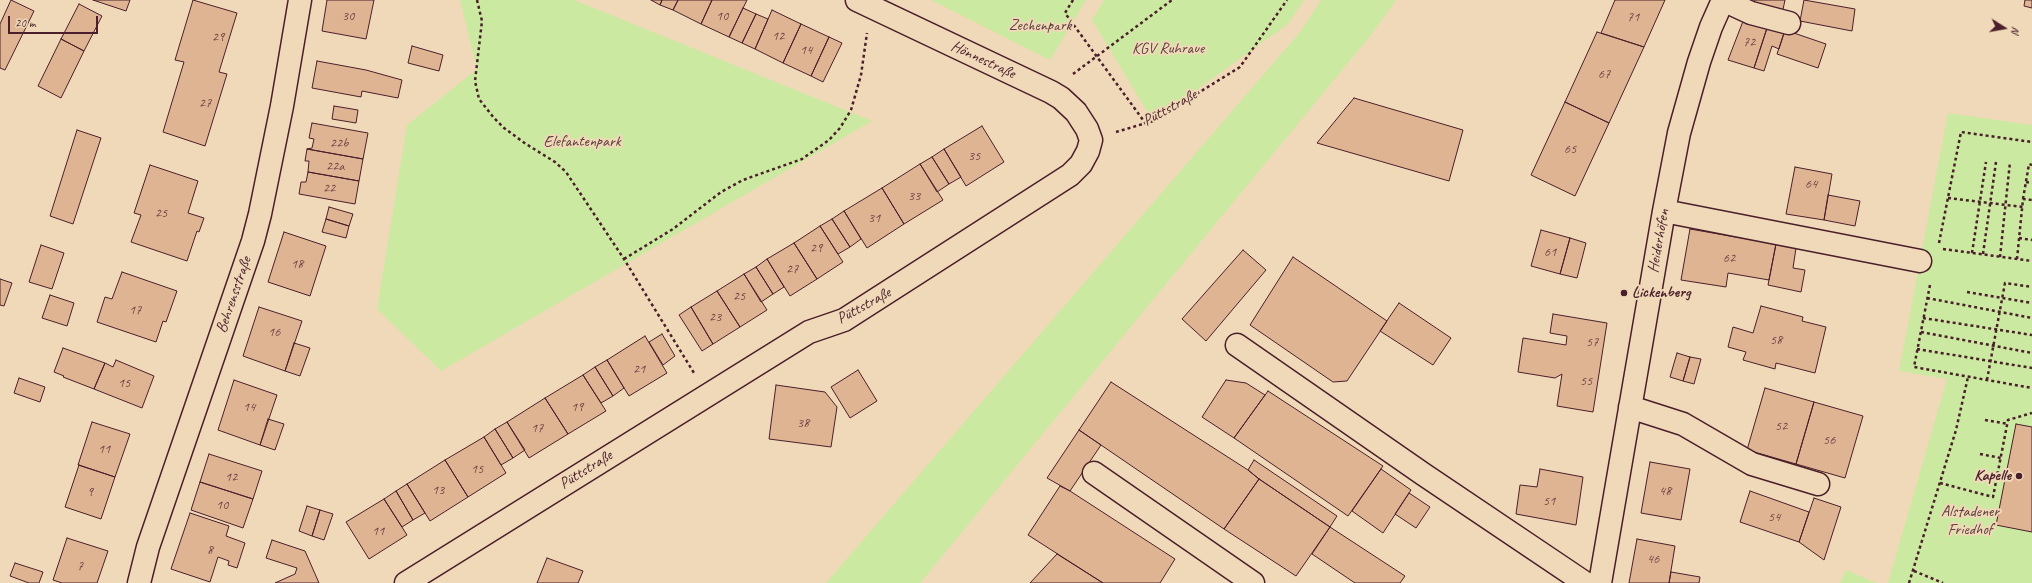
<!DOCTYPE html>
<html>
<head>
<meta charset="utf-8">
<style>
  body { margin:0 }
  #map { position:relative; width:2032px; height:583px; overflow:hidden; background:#f0d9b8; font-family:Caveat,sans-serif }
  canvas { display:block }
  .north { position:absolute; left:1984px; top:8px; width:40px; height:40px; -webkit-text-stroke:3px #f0d9b8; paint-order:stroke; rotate:101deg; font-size:11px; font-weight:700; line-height:16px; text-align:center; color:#4a1f2b }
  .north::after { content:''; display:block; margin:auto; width:14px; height:18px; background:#4a1f2b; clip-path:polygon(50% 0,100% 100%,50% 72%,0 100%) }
  .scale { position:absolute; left:8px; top:16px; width:90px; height:18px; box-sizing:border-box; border:2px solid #4a1f2b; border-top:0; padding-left:5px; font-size:12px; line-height:14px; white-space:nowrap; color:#4a1f2b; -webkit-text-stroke:3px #f0d9b8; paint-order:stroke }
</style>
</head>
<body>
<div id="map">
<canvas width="2032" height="583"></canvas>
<div class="north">N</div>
<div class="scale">20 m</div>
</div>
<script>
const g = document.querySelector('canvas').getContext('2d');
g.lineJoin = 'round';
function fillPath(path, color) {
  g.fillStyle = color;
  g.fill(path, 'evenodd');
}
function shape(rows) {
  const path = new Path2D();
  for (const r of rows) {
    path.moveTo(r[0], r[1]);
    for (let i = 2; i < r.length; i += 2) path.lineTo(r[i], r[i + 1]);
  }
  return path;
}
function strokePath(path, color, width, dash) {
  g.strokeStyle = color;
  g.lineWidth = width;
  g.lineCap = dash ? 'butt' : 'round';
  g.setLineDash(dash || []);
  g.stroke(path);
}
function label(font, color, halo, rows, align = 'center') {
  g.font = font + ' Caveat,sans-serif';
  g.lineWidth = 4;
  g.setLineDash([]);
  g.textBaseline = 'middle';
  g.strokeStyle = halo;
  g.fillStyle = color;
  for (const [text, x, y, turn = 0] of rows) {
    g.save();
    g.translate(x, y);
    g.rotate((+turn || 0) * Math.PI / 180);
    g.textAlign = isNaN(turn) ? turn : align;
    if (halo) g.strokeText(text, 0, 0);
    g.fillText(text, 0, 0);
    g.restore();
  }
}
const green = shape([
  [460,0,574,0,872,121,441,371,377,309,407,125,477,69],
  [931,0,1086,0,1050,60],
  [1104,0,1304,0,1288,24,1153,121,1092,20],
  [1321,0,1396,0,1370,36,920,583,826,583,1300,32],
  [1948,113,2032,125,2032,583,1888,583,1947,379,1899,371],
  [1846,570,1876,583,1840,583]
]);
const building = shape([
  [11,0,34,11,5,70,0,68,0,24,11,0],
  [93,0,130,0,126,11,93,0],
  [193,0,237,13,219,72,227,74,205,146,163,132,184,62,175,60,193,0],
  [327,0,374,0,366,39,322,31,327,0],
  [651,0,662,0,660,5,651,0],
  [662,0,678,0,673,10,660,5,662,0],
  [678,0,712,0,701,24,673,10,678,0],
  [712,0,747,0,729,37,701,24,712,0],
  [1615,0,1665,0,1644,47,1601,33,1615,0],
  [1755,0,1785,0,1782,14,1751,7,1755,0],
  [1804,0,1855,9,1852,31,1800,21,1804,0],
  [2025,0,2032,0,2032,8,2024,6,2025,0],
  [79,4,102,16,84,51,61,39,79,4],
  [743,8,756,14,742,43,729,37,743,8],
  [772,10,801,24,783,63,755,49,772,10],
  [756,14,768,19,755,49,742,43,756,14],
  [1745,16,1768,25,1754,68,1728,60,1745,16],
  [801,24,829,37,811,76,783,63,801,24],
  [1768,25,1785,30,1779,49,1772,46,1764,71,1754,68,1768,25],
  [1785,30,1826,44,1818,68,1777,54,1785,30],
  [1597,32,1644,47,1609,123,1565,102,1597,32],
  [829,37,842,43,823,82,811,76,829,37],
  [61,39,84,51,61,98,38,86,61,39],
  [412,46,443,55,439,71,408,63,412,46],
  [317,61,366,70,402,80,398,98,362,91,361,97,312,88,317,61],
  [1354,98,1463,130,1449,181,1317,143,1354,98],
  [1565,102,1609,123,1575,196,1531,175,1565,102],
  [334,106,358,110,356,123,332,119,334,106],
  [312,123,368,133,363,159,307,149,312,148,314,139,309,138,312,123],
  [982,126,1004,162,966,186,944,149,982,126],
  [77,130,101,138,73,224,50,216,77,130],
  [307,149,363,159,359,181,308,172,309,161,305,161,307,149],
  [944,149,961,177,949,184,932,157,944,149],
  [932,157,949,184,937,192,920,164,932,157],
  [920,164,943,200,904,224,882,188,920,164],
  [150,165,198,181,188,213,204,218,199,232,197,231,187,261,131,242,141,215,134,213,150,165],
  [1795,167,1832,174,1824,220,1786,214,1795,167],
  [308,172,359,181,355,204,299,194,301,182,306,182,308,172],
  [882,188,904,224,867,248,844,211,882,188],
  [1828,195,1860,201,1855,226,1824,220,1828,195],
  [329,207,353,214,349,226,326,219,329,207],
  [844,211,861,239,850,247,832,219,844,211],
  [326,219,349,226,346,238,322,232,326,219],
  [832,219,850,247,838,254,820,226,832,219],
  [820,226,843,262,817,279,794,243,820,226],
  [1690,229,1776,244,1769,280,1728,273,1726,287,1681,280,1690,229],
  [1541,230,1570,238,1560,274,1531,266,1541,230],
  [284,232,326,246,310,296,268,282,284,232],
  [1570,238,1586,243,1577,278,1560,274,1570,238],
  [794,243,817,279,790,296,767,259,794,243],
  [1776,244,1796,248,1793,268,1805,270,1801,292,1768,285,1776,244],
  [41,245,64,253,52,289,29,282,41,245],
  [1243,250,1266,270,1206,341,1182,319,1243,250],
  [1293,257,1387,321,1347,381,1333,382,1250,325,1293,257],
  [767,259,784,287,773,294,756,267,767,259],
  [756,267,773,294,761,302,744,274,756,267],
  [122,272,177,291,166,322,163,321,156,342,97,322,105,297,112,299,122,272],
  [744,274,767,310,740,327,717,291,744,274],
  [0,279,12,283,4,306,0,305,0,279],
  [717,291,740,327,713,344,691,307,717,291],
  [50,295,74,303,67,326,42,318,50,295],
  [1399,303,1451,338,1433,365,1380,331,1399,303],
  [1761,306,1803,317,1802,321,1826,327,1815,373,1776,363,1775,369,1743,360,1746,352,1728,347,1733,327,1753,333,1761,306],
  [259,307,302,321,285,371,243,356,259,307],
  [691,307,713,344,702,351,679,315,691,307],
  [1553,314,1607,323,1593,412,1557,406,1562,374,1555,378,1518,372,1523,338,1566,345,1567,336,1550,333,1553,314],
  [662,334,675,356,663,365,649,342,662,334],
  [645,336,667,373,629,396,607,360,645,336],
  [294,343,310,348,300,376,285,371,294,343],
  [63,348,105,363,94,389,63,377,64,376,54,372,63,348],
  [1677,353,1690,357,1683,381,1670,377,1677,353],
  [1690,357,1701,359,1694,384,1683,381,1690,357],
  [116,360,154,376,142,408,94,389,105,363,113,367,116,360],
  [607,360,624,388,613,396,595,367,607,360],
  [595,367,613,396,601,403,583,375,595,367],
  [858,370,877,401,850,418,831,387,858,370],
  [583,375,606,411,568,434,545,398,583,375],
  [19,378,45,387,40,402,14,393,19,378],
  [234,380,277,395,260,445,218,430,234,380],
  [1226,380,1246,383,1265,395,1234,438,1202,417,1226,380],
  [1111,382,1248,470,1259,479,1224,529,1079,430,1111,382],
  [776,385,825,392,837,407,831,447,769,439,776,385],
  [1765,388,1814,402,1796,464,1747,450,1765,388],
  [1268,391,1383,466,1348,516,1234,438,1268,391],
  [545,398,568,434,529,458,507,422,545,398],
  [1814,402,1863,416,1845,478,1796,464,1814,402],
  [268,419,284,424,275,450,260,445,268,419],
  [92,422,130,434,115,477,78,465,92,422],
  [507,422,525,450,513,458,495,429,507,422],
  [2016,424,2032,427,2032,532,1996,525,2016,424],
  [495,429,513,458,501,465,484,437,495,429],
  [1079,430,1101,445,1070,491,1047,478,1079,430],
  [484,437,506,473,468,497,445,460,484,437],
  [209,454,262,471,253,499,200,482,209,454],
  [445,460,468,497,430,521,407,484,445,460],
  [1254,460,1337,516,1330,527,1259,479,1248,470,1254,460],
  [1650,462,1690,469,1681,520,1641,513,1650,462],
  [79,465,115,477,101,519,65,507,79,465],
  [1381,469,1411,490,1383,533,1352,511,1381,469],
  [1540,469,1583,477,1576,525,1516,514,1520,485,1537,487,1540,469],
  [1259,479,1330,527,1296,576,1224,529,1259,479],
  [200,482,253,499,243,528,191,510,200,482],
  [407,484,425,513,413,520,396,491,407,484],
  [1060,486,1070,491,1175,559,1160,583,1103,583,1028,535,1060,486],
  [396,491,413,520,402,527,384,499,396,491],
  [1750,491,1809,512,1799,542,1740,522,1750,491],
  [1409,493,1430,507,1416,528,1395,514,1409,493],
  [1814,498,1841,507,1824,560,1799,542,1814,498],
  [384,499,407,535,369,559,346,522,384,499],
  [307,506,320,510,312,536,299,531,307,506],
  [320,510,333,514,324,540,312,536,320,510],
  [190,513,229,526,226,536,245,543,237,568,228,565,229,561,218,557,210,582,171,569,190,513],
  [1330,527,1405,576,1400,583,1355,583,1312,554,1330,527],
  [67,538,108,551,97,583,62,583,53,580,67,538],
  [1637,539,1675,546,1669,583,1629,583,1637,539],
  [272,540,305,551,319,583,275,583,295,574,297,568,266,558,272,540],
  [1057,554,1103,583,1030,583,1057,554],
  [547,558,583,571,578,583,537,583,547,558],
  [15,563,43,572,39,583,29,583,10,576,15,563],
  [1671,572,1700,577,1699,583,1669,583,1671,572]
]);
const path = shape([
  [477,0,482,21,475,81,479,99,494,118,504,128,526,144,555,162,566,172,624,259,694,373],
  [1073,0,1065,13,1146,124],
  [1073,74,1172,0],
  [1116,132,1153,121,1240,67,1287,0],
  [2026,182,2032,183],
  [1948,198,2023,207],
  [2023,199,2029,164,2032,165],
  [2019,238,2032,240],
  [1939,243,1961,132,2032,142],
  [1943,249,2032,261],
  [1972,253,1986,162],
  [1983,254,1996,162],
  [2000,257,2010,162],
  [624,259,673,229,721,192,743,180,802,159,829,140,840,128,851,110,861,75,867,33],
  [2017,259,2023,199,2032,200],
  [1930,285,1914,367,2032,388],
  [1967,292,2032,303],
  [1927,298,2032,318],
  [1923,318,2032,335],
  [1921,332,2032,353],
  [1917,349,2032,368],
  [1987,380,2005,283,2032,287],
  [1985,420,2008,424],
  [1980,454,2001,458],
  [1940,483,1993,497,2008,420,2032,413],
  [1914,571,1943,583],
  [1909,583,1956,430,1968,377]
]);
const minor = shape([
  [1723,0,1751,13,1789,23],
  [1664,211,1920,261],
  [1237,345,1423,474,1585,583],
  [1630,407,1683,424,1752,464,1818,484],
  [1094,473,1253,583],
  [139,583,148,547,253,241,260,214,282,106,300,0],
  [406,583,809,332,844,320,1070,175,1081,164,1088,151,1091,140,1087,129,1076,112,1061,98,1051,92,857,0],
  [1600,583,1664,211,1679,133,1699,62,1711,27,1723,0]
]);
const markers = [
  [1624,293,4,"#4a1f2b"],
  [2019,476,4,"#4a1f2b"]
];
const numberNames = [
  ["30",348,16],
  ["10",722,16],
  ["71",1633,17],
  ["12",778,36],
  ["29",218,37],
  ["72",1749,42],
  ["14",806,50],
  ["67",1604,74],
  ["27",205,103],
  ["22b",339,143],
  ["65",1570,149],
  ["35",974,156],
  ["22a",335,166],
  ["64",1811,184],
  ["22",329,188],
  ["33",914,196],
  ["25",161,213],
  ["31",874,218],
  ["29",816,248],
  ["61",1550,252],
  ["62",1729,258],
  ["18",297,264],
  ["27",792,269],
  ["25",739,296],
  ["17",135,310],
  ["23",715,317],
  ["16",274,332],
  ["58",1776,340],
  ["57",1592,342],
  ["21",639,369],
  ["55",1586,381],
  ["15",124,383],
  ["14",249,407],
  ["19",577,407],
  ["38",803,423],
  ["52",1781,426],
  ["17",537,428],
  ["56",1829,440],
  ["11",104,449],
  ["15",477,469],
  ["12",231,477],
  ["13",438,490],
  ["48",1665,491],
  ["9",90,492],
  ["51",1549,501],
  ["10",222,505],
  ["54",1774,517],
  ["11",378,531],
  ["8",210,550],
  ["46",1653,559],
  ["7",80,566]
];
const parkNames = [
  ["Zechenpark",1040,26],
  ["KGV Ruhraue",1168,49],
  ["Elefantenpark",582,142],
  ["Alstadener",1970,512],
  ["Friedhof",1970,530]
];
const streetNames = [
  ["Hönnestraße",983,60,25],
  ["Püttstraße",1170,108,-29],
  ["Heiderhöfen",1659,241,-80],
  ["Behrensstraße",234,295,-71],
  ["Püttstraße",864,306,-29],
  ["Püttstraße",586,470,-32]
];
const poiNames = [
  ["Lickenberg",1632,293],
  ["Kapelle",2011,476,"right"]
];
fillPath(green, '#cbe9a0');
fillPath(building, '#dfb493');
strokePath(building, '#4a1f2b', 1);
strokePath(minor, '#4a1f2b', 25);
strokePath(path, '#4a1f2b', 2.5, [3, 3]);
strokePath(minor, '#f0d9b8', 22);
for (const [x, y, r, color] of markers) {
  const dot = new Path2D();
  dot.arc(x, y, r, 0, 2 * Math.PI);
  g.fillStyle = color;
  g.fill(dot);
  strokePath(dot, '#f0d9b8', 1.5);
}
label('14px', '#6f4445', null, numberNames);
label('16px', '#5d3d3d', '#f0d9b8', parkNames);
label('16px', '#4a1f2b', '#f0d9b8', streetNames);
label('bold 16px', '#4a1f2b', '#f0d9b8', poiNames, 'left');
</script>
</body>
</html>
